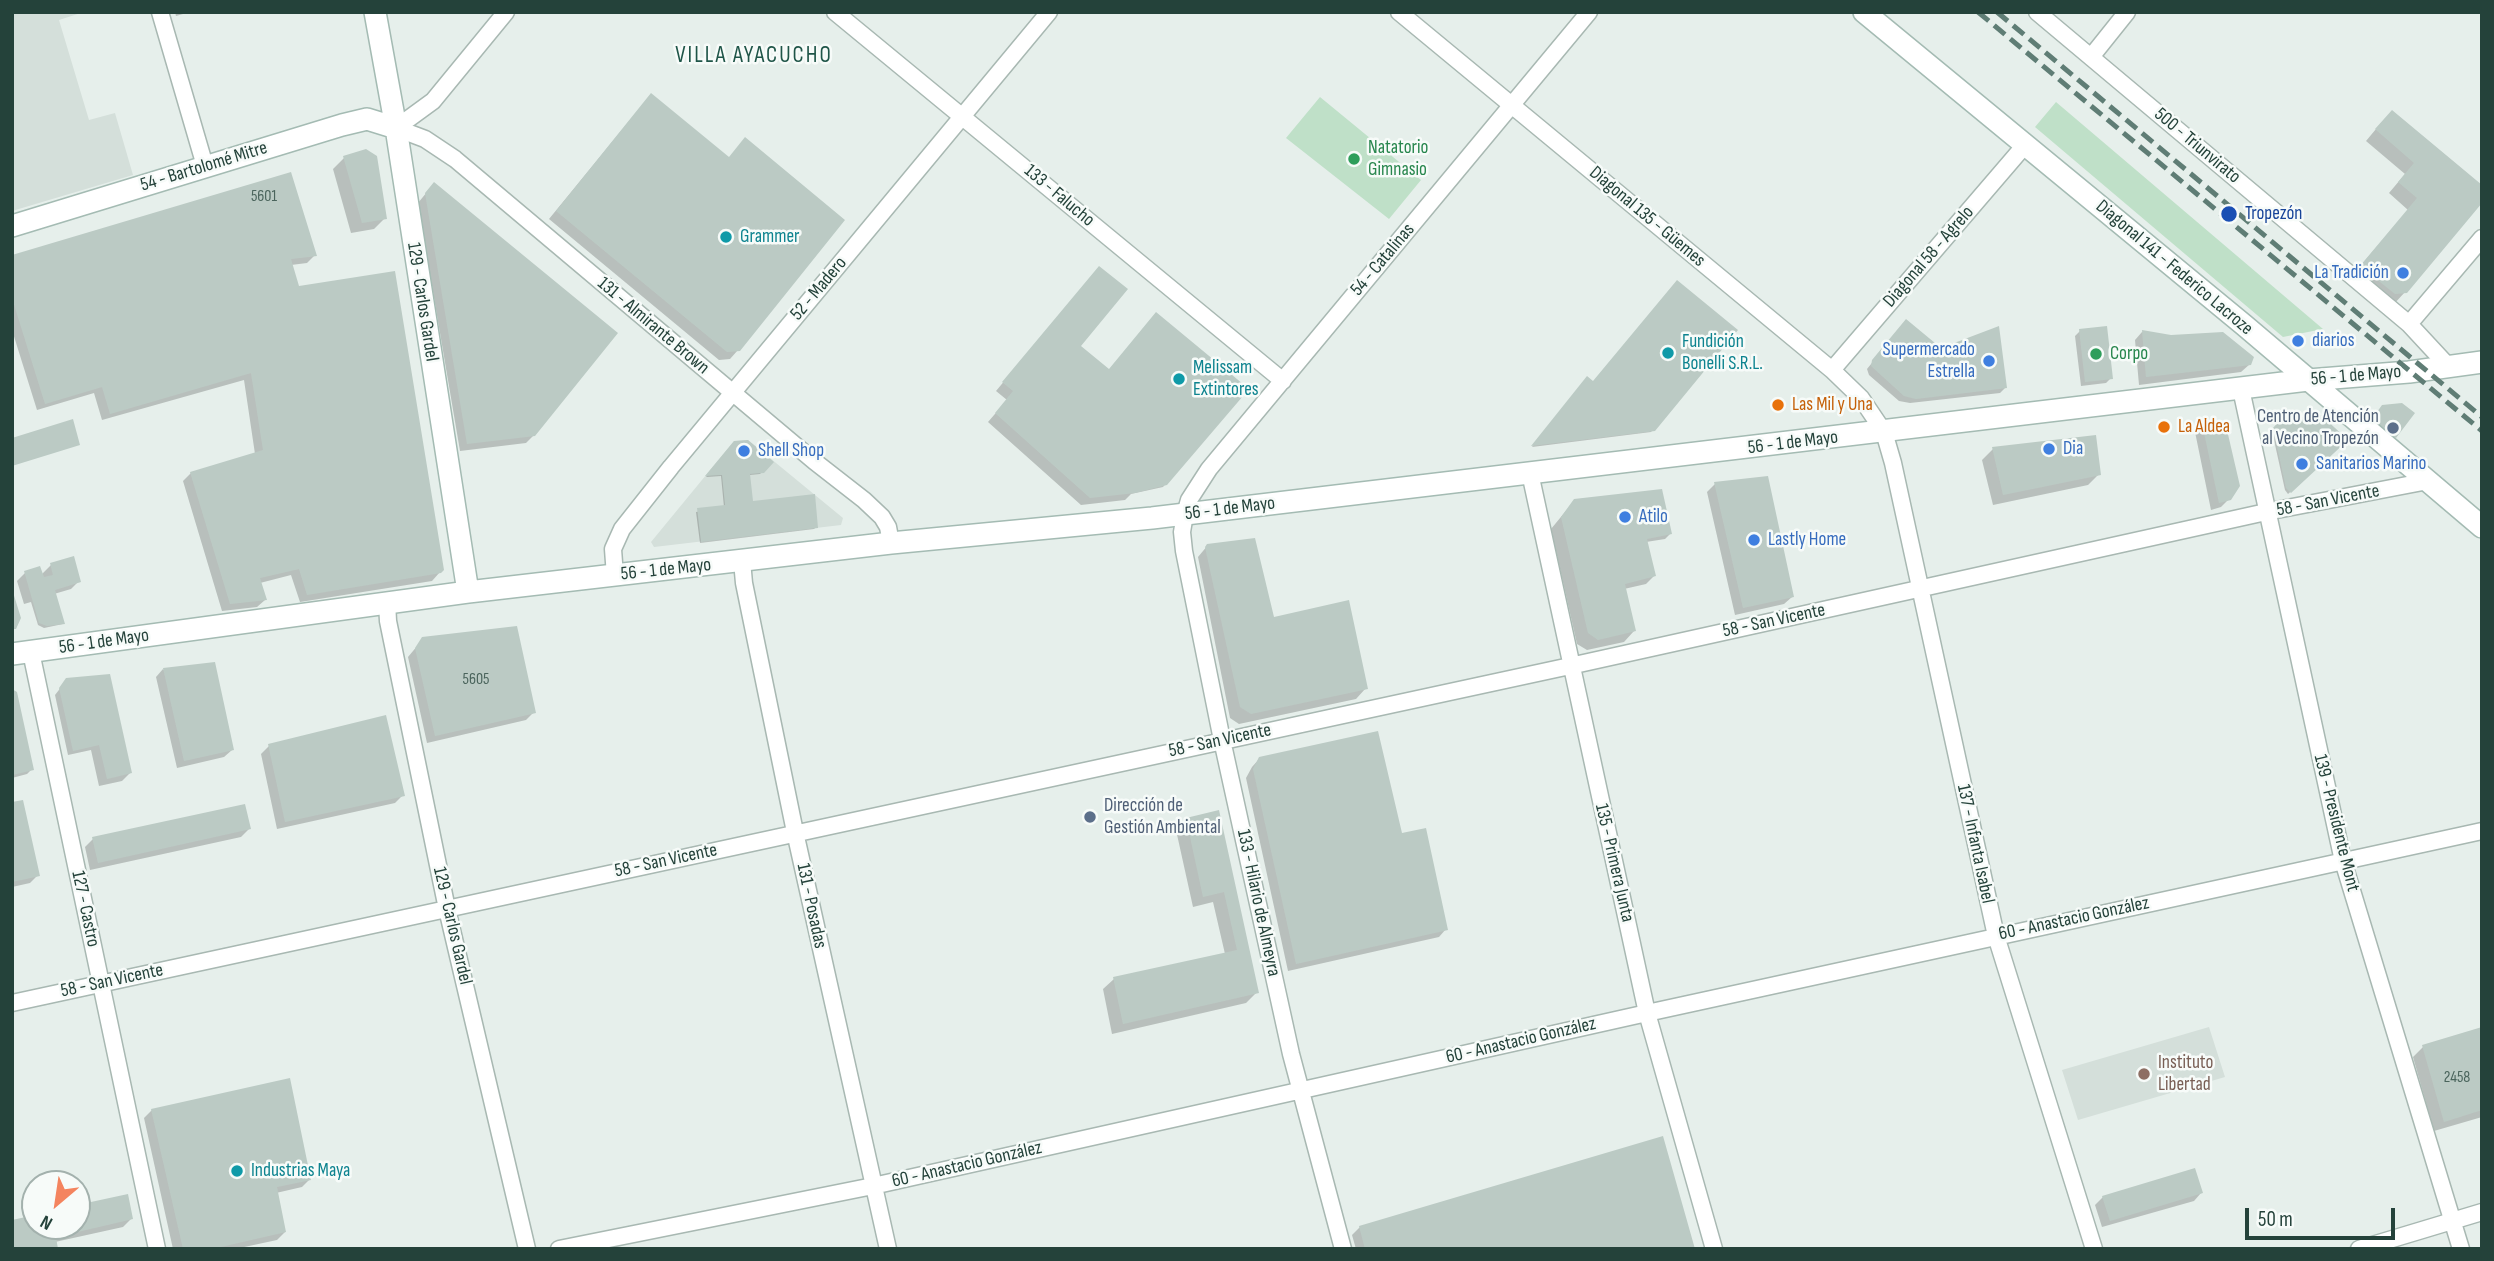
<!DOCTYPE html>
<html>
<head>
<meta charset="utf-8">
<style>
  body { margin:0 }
  #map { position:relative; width:2494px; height:1261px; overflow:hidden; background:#e6efeb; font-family:"Sofia Sans Condensed",sans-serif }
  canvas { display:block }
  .frame { position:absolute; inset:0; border:14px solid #24423a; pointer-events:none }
  .north { position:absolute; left:21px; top:1170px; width:70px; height:70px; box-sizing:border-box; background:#f7fbf9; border:2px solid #a3b1ad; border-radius:50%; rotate:209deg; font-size:19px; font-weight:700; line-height:28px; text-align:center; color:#24423a }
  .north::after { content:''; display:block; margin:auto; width:24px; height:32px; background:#f4845f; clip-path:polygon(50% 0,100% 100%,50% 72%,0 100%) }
  .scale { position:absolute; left:2245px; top:1208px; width:150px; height:32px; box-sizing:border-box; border:4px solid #24423a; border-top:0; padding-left:9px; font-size:21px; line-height:24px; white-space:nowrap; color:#24423a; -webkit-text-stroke:5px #f7fbf9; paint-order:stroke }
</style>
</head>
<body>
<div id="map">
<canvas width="2494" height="1261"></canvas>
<div class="frame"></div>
<div class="north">N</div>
<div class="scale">50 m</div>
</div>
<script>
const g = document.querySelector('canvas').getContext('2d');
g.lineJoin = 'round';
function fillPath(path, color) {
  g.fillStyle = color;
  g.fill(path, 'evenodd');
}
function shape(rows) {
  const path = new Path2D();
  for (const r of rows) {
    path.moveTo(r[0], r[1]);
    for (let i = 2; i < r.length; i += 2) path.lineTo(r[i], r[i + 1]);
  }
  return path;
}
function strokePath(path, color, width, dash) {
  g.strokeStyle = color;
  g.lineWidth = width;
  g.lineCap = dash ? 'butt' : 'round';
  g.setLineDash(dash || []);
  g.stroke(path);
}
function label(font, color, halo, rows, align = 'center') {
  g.font = font + ' "Sofia Sans Condensed",sans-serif';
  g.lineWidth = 5;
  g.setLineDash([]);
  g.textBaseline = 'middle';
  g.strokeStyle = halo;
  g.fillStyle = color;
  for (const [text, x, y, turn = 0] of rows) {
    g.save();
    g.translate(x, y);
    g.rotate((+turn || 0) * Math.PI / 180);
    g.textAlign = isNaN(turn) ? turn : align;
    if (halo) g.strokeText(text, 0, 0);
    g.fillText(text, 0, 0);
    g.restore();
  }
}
const built = shape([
  [12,12,84,12,59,20,89,120,115,113,133,175,12,211],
  [748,440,843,518,841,525,654,547,651,542,734,441],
  [2209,1027,2225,1077,2078,1120,2062,1070]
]);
const green = shape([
  [1320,97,1421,180,1389,219,1286,138],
  [2056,102,2323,329,2283,337,2035,127]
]);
const shadow = shape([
  [175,12,190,12,176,16],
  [644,103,738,350,730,359,719,360,549,219],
  [2381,123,2482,188,2405,292,2394,304,2351,277,2408,210,2389,193,2405,174,2366,141],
  [344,158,385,218,374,229,351,233,333,169],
  [427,192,534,435,526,443,460,451,418,203],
  [315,255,307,263,291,265,297,288,440,572,432,581,300,602,291,575,260,583,265,600,257,607,222,611,183,481,191,473,255,454,244,380,102,420,94,393,37,410,12,330,12,257],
  [1092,276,1074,352,1108,371,1246,389,1163,487,1131,494,1125,500,1081,505,988,422,1007,400,996,391],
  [1901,327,1940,350,2005,388,2000,393,1910,403,1899,401,1869,375,1867,369],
  [1736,330,1651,432,1532,447,1587,379,1593,383],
  [2080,331,2111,378,2106,383,2081,386,2075,336],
  [2142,332,2250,364,2241,372,2139,385,2135,340],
  [2380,409,2413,413,2393,438,2371,422],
  [2282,420,2346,440,2288,494,2285,490,2272,431],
  [2202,425,2229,499,2221,507,2211,510,2195,432],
  [735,443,771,462,760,474,749,475,751,503,816,527,814,529,700,543,696,512,724,507,721,476,706,477],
  [1993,449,2099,474,2088,485,1993,505,1982,460],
  [1715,484,1792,597,1784,604,1735,615,1707,492],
  [1574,501,1670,534,1665,539,1646,542,1654,576,1646,584,1624,589,1634,631,1624,642,1587,650,1577,644,1551,529],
  [1208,545,1272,619,1366,688,1356,699,1239,724,1230,718,1198,557],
  [51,565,79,581,71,589,54,594,63,624,44,628,38,625,31,602,24,604,17,581,25,573,41,575],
  [423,639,534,712,526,720,427,743,408,657],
  [163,669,232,750,224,757,177,768,156,677],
  [62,686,130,773,122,781,99,786,91,750,68,755,55,695],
  [12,692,32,769,27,774,12,778],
  [269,746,403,795,395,803,277,829,261,754],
  [1260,758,1401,835,1446,929,1439,937,1288,971,1246,778,1252,767],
  [12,804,38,875,30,883,12,887],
  [1218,812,1257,992,1246,1003,1112,1034,1103,989,1114,979,1225,954,1213,902,1193,907,1176,830,1187,820],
  [249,829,241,837,90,870,85,847,93,839],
  [2482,1029,2482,1117,2434,1131,2413,1057,2423,1047],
  [152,1110,310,1179,302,1187,276,1193,285,1232,277,1240,235,1249,173,1249,144,1118],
  [2201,1193,2194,1201,2102,1227,2095,1205,2103,1197],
  [77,1207,131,1219,123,1227,55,1242,12,1249,35,1216,35,1226,77,1226],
  [1360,1227,1693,1249,1356,1249,1352,1235]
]);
const building = shape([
  [651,93,729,157,745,137,845,220,740,351,727,352,556,211],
  [2392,110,2482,185,2482,203,2407,293,2395,294,2360,266,2417,198,2398,182,2414,163,2375,129],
  [366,149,377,156,387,219,362,223,343,156],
  [291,172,317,256,291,259,299,286,395,271,444,570,441,573,307,595,299,569,260,578,267,600,230,604,190,472,263,450,251,373,110,414,102,387,45,404,12,298,12,255],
  [434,182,618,333,535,436,467,444,425,193],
  [1099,266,1128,289,1081,346,1109,369,1156,312,1249,389,1167,485,1135,493,1090,498,995,413,1013,391,1002,382],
  [1677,280,1738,330,1655,431,1531,446,1587,376,1593,381],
  [1906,319,1941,348,1999,326,2007,388,1916,399,1904,396,1871,366,1872,360],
  [2107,326,2113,379,2085,382,2079,329],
  [2142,330,2171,335,2223,332,2254,357,2251,365,2146,377],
  [2402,403,2415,413,2396,438,2372,419,2382,405],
  [2321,415,2348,440,2291,493,2286,488,2273,428,2281,419],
  [73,419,80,445,12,466,12,438],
  [2216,421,2227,430,2240,486,2231,500,2219,503,2202,423],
  [2096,435,2101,475,2003,495,1992,447],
  [748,440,774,462,764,473,750,474,753,501,815,494,818,528,701,542,697,508,725,505,722,475,705,476,734,441],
  [1768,476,1794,597,1743,608,1714,482],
  [1662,489,1672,534,1647,539,1656,576,1625,584,1636,631,1598,640,1588,633,1561,517,1574,499],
  [1255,538,1274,617,1349,600,1368,689,1251,714,1240,707,1205,547,1207,544],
  [74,556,81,582,55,590,65,624,47,626,39,623,24,571,40,566,44,577,53,575,50,563],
  [12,589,21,618,16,629,12,629],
  [517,626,536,713,435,736,415,648,422,637],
  [215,662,234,750,184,761,163,668],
  [110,674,132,773,107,779,99,745,73,751,59,688,66,678],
  [12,689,17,692,34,770,12,775],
  [386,715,405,796,285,822,268,744],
  [1378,731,1402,833,1426,828,1448,930,1296,964,1253,769,1259,757],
  [23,800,40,876,12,882,12,802],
  [245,804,251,829,98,863,92,837],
  [1219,810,1259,993,1123,1024,1113,977,1237,950,1224,892,1203,897,1186,818],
  [2482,1027,2482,1110,2444,1122,2422,1045],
  [290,1078,311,1180,277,1187,286,1232,212,1249,183,1249,151,1109],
  [1663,1136,1695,1249,1365,1249,1359,1226],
  [2195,1168,2203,1193,2110,1221,2102,1196],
  [128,1194,133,1219,56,1237,58,1249,12,1249,12,1220,35,1215,35,1226,77,1226,77,1205]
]);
const street = shape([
  [160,12,205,166],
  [835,12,1283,381],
  [1399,12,1832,370,1861,398,1884,432,1893,463,1996,936,2094,1249],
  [2037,12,2409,324,2448,366],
  [2091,57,2127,12],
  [396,128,425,139,455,159,814,461,864,500,882,517,888,527,891,543],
  [396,128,433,101,506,12],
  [2409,324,2482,238],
  [1832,370,2025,145],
  [2241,389,2343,861,2461,1249],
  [1530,473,1647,1013,1714,1249],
  [742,561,744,583,795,832,888,1249],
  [615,576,613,549,622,529,671,467,1049,12],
  [387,602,388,621,447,909,527,1249],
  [31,652,157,1249],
  [12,1003,1570,666,2266,512,2428,481],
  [559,1249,873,1186,1647,1013,2482,831],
  [1343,1249,1291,1054,1222,740,1184,551,1182,532,1185,514,1189,500,1209,469,1589,12],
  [2359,1249,2482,1212]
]);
const secondary = shape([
  [375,12,396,128,468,592],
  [1864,12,2244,325,2482,527],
  [12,226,342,125,367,119,396,128],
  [12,654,468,592,891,543,1152,518,2308,380,2409,372,2482,362]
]);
const rail = shape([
  [1978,12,2482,431],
  [1997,12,2482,417]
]);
const markers = [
  [1354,159,7,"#2e9e5b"],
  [2229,214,9,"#1a4fb4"],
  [726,237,7,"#0f9aa8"],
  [2403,273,7,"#3f7fe0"],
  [2298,341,7,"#3f7fe0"],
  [1668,353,7,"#0f9aa8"],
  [2096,354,7,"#2e9e5b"],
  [1989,361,7,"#3f7fe0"],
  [1179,379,7,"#0f9aa8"],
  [1778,405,7,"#e8710a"],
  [2164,427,7,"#e8710a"],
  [2393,428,7,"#5c6f8a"],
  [2049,449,7,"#3f7fe0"],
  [744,451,7,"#3f7fe0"],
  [2302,464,7,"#3f7fe0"],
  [1625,517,7,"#3f7fe0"],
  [1754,540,7,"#3f7fe0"],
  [1090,817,7,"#5c6f8a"],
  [2144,1074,7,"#8d6e63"],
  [237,1171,7,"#0f9aa8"]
];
const numberNames = [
  ["5601",264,197],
  ["5605",476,680],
  ["2458",2457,1078]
];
const streetNames = [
  ["500 - Triunvirato",2197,146,40],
  ["54 - Bartolomé Mitre",204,167,-17],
  ["133 - Falucho",1059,196,40],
  ["Diagonal 135 - Güemes",1647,217,40],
  ["Diagonal 58 - Agrelo",1929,257,-49],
  ["54 - Catalinas",1383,260,-50],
  ["Diagonal 141 - Federico Lacroze",2174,268,40],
  ["52 - Madero",819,289,-50],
  ["129 - Carlos Gardel",422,302,81],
  ["131 - Almirante Brown",653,326,40],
  ["56 - 1 de Mayo",2356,376,-5],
  ["56 - 1 de Mayo",1793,443,-7],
  ["58 - San Vicente",2328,501,-11],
  ["56 - 1 de Mayo",1230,509,-7],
  ["56 - 1 de Mayo",666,570,-6],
  ["58 - San Vicente",1774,621,-12],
  ["56 - 1 de Mayo",104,642,-8],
  ["58 - San Vicente",1220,741,-12],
  ["139 - Presidente Mont",2336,823,76],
  ["137 - Infanta Isabel",1975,844,78],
  ["58 - San Vicente",666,861,-12],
  ["135 - Primera Junta",1614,863,77],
  ["133 - Hilario de Almeyra",1258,903,78],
  ["131 - Posadas",811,906,78],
  ["127 - Castro",85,909,78],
  ["60 - Anastacio González",2074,919,-12],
  ["129 - Carlos Gardel",452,926,77],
  ["58 - San Vicente",112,981,-12],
  ["60 - Anastacio González",1521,1041,-13],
  ["60 - Anastacio González",967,1165,-13]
];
const leisureNames = [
  ["Natatorio",1368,148],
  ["Gimnasio",1368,170],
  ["Corpo",2110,354]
];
const transitNames = [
  ["Tropezón",2245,214]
];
const cultureNames = [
  ["Grammer",740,237],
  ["Fundición",1682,342],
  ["Bonelli S.R.L.",1682,364],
  ["Melissam",1193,368],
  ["Extintores",1193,390],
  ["Industrias Maya",251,1171]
];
const shopNames = [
  ["La Tradición",2389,273,"right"],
  ["diarios",2312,341],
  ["Supermercado",1975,350,"right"],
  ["Estrella",1975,372,"right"],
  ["Dia",2063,449],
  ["Shell Shop",758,451],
  ["Sanitarios Marino",2316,464],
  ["Atilo",1639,517],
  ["Lastly Home",1768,540]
];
const foodNames = [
  ["Las Mil y Una",1792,405],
  ["La Aldea",2178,427]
];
const serviceNames = [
  ["Centro de Atención",2379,417],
  ["al Vecino Tropezón",2379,439],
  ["Dirección de",1104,806,"left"],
  ["Gestión Ambiental",1104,828,"left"]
];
const educationNames = [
  ["Instituto",2158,1063],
  ["Libertad",2158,1085]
];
const quarterNames = [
  ["VILLA AYACUCHO",754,56]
];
fillPath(built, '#d4dfda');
fillPath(green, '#bfe0c8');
fillPath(shadow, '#0003');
fillPath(building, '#bbcac4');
strokePath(street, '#a8b8b2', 19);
strokePath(secondary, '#a4bbb3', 24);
strokePath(street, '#fff', 16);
strokePath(secondary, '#fff', 21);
strokePath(rail, '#5f7d75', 5, [14, 7]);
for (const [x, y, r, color] of markers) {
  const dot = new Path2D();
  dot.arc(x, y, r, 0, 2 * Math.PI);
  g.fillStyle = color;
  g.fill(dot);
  strokePath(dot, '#f7fbf9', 2.5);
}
label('16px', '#4a645c', null, numberNames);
label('19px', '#24423a', '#f7fbf9', streetNames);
label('19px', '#27864d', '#f7fbf9', leisureNames, 'left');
label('19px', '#164399', '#f7fbf9', transitNames, 'left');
label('19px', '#0d838f', '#f7fbf9', cultureNames, 'left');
label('19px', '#366cbe', '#f7fbf9', shopNames, 'left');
label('19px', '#c56008', '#f7fbf9', foodNames, 'left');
label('19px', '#4e5e75', '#f7fbf9', serviceNames, 'right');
label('19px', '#785e54', '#f7fbf9', educationNames, 'left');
g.letterSpacing = '2px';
label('23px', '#1f5548', '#f7fbf9', quarterNames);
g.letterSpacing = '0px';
</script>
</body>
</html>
